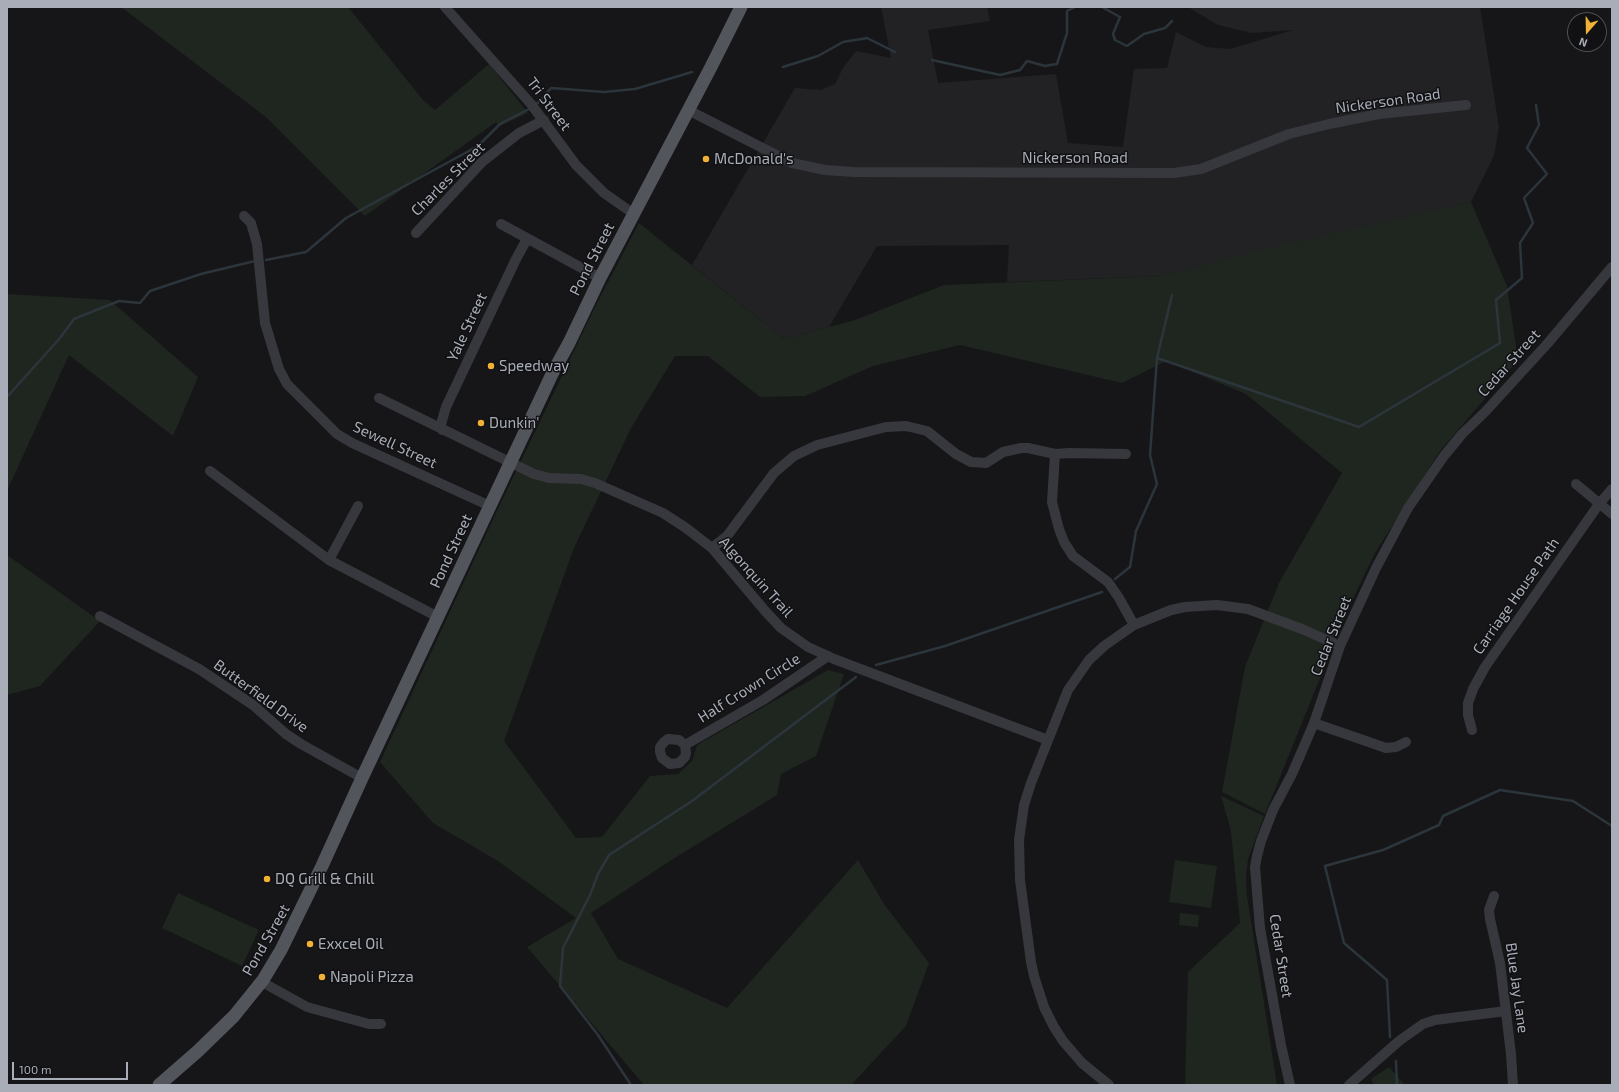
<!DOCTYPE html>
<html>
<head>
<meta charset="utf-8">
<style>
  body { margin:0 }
  #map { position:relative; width:1619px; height:1092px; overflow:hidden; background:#161618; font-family:"Exo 2",sans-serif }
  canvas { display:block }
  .frame { position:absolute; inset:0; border:8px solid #a8adb8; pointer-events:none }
  .north { position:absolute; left:1567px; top:12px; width:40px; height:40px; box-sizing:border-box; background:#111113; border:1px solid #4d4f55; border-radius:50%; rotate:200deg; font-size:11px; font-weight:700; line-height:16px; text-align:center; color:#a8adb8 }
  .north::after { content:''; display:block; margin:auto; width:14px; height:18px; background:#f2b134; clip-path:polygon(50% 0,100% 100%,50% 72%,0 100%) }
  .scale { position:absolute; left:12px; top:1062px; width:116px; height:18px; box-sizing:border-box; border:2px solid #a8adb8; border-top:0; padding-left:5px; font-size:12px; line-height:14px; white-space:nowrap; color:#a8adb8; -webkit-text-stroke:3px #111113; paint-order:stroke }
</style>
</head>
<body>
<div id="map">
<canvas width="1619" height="1092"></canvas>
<div class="frame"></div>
<div class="north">N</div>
<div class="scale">100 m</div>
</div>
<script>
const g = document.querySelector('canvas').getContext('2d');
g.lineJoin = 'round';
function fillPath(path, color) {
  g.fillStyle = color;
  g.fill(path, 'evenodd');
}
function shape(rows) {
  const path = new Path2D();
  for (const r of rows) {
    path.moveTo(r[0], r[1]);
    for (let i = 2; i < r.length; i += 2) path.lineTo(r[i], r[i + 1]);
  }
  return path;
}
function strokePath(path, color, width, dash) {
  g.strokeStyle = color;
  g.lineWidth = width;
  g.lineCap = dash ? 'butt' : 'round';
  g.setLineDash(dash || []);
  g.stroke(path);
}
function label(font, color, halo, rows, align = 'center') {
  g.font = font + ' "Exo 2",sans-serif';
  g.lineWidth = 3;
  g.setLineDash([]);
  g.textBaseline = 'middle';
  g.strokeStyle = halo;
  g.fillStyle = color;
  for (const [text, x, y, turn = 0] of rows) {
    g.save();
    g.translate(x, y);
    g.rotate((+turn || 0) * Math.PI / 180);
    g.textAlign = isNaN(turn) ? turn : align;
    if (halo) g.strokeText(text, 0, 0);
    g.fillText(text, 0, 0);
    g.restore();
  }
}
const built = shape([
  [881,7,987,7,990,21,928,30,938,83,1056,74,1068,143,1123,147,1134,69,1167,68,1176,32,1206,47,1230,49,1293,30,1252,33,1218,25,1188,7,1480,7,1499,127,1494,156,1471,202,1162,276,1007,282,1009,245,877,246,829,327,784,339,692,265,795,88,821,90,835,84,843,68,856,51,891,58]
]);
const green = shape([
  [121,7,348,7,423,100,435,110,489,64,528,113,500,126,496,122,365,216,266,117],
  [1471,202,1507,286,1518,360,1440,451,1375,553,1348,609,1265,814,1222,792,1245,667,1279,583,1342,473,1246,394,1166,361,1122,383,960,345,873,366,805,396,760,397,708,356,675,356,631,428,574,548,504,741,576,838,602,837,650,776,678,774,692,761,697,745,828,670,844,674,816,756,781,774,777,795,673,859,591,913,618,959,727,1008,858,860,884,904,929,963,906,1026,851,1085,644,1085,527,947,576,918,498,861,433,823,380,762,495,515,596,305,639,223,784,339,855,320,944,285,1162,276,1269,248],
  [7,294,110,300,198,377,173,436,69,355,7,491],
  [7,555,100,621,40,686,7,695],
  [1221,796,1264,816,1248,859,1246,878,1247,896,1277,1085,1185,1085,1188,972,1240,923,1231,831],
  [1175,860,1217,866,1211,908,1169,902],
  [178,893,259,930,242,966,162,928],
  [1180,913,1199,915,1198,927,1179,925],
  [1389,1067,1405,1085,1374,1085,1371,1079]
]);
const stream = shape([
  [1102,7,1120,17,1113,34,1115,40,1127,46,1144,34,1165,28,1172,21],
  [932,60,1000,75,1020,70,1027,61,1045,66,1057,64,1067,33,1067,11,1075,7],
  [783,67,818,56,843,42,867,38,895,52],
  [535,105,540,101,551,88,604,92,635,89,692,72],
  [266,260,306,252,346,218,478,146,500,124,531,108],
  [1157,358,1359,427,1500,343,1496,300,1522,278,1520,243,1533,223,1524,198,1547,174,1527,148,1539,125,1536,105],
  [7,397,60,338,74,319,119,301,140,303,150,291,201,274,255,261],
  [1115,579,1130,567,1136,531,1157,484,1150,455,1157,358,1172,295],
  [876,665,945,646,1102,592],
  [1390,1037,1387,980,1344,943,1325,866,1383,850,1439,825,1443,816,1500,790,1573,801,1612,826],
  [1396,1061,1397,1085],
  [631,1085,598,1035,560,986,563,948,590,895,598,874,609,855,692,801,856,677]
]);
const minor = shape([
  [445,7,531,104,576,165,604,193,634,214],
  [688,110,792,163,825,170,854,172,1174,173,1201,169,1289,134,1329,124,1379,114,1466,105],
  [244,216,251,223,257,244,265,323,279,369,287,384,337,434,352,443,490,506],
  [501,224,600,278],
  [416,233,482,162,519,133,544,120],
  [379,398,534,474,549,478,581,479,595,483,663,513,686,528,712,548,766,612,781,628,808,647,834,659,1048,740],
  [442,430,441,424,446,407,516,259,527,239],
  [1126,454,1069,453,1055,454,1052,502,1059,529,1064,542,1073,556,1108,582,1119,598,1134,625],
  [210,471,329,560,438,617],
  [1576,484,1612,514],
  [712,548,727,536,774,473,794,456,817,445,886,427,906,426,927,431,956,454,971,462,986,463,1003,452,1021,448,1028,448,1055,454],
  [329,560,358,506],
  [100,616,199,669,253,705,286,734,301,744,362,778],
  [1314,723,1386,748,1396,747,1406,742],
  [1472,730,1468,715,1468,703,1473,689,1485,667,1599,504,1612,489],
  [685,745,686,753,685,757,679,763,670,764,662,758,660,752,660,747,664,742,668,739,679,740,685,745,763,700,828,656],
  [1494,896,1489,910,1490,919,1500,963,1511,1054,1513,1085],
  [262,982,307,1007,369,1024,381,1024],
  [1109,1085,1082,1063,1063,1041,1054,1027,1044,1007,1034,976,1031,962,1020,880,1019,840,1024,805,1031,783,1068,690,1089,660,1104,646,1134,625,1171,610,1185,607,1217,605,1248,609,1302,629,1340,646],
  [1290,1085,1281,1045,1260,928,1255,867,1257,856,1261,841,1273,810,1292,774,1314,723,1340,646,1376,568,1408,508,1444,456,1462,434,1485,412,1548,343,1612,267],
  [1349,1085,1399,1041,1423,1024,1435,1020,1506,1011]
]);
const major = shape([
  [159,1085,198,1051,234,1016,263,980,281,950,322,866,362,778,553,372,569,343,600,278,711,67,741,7]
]);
const markers = [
  [706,159,4,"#f2b134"],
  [491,366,4,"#f2b134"],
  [481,423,4,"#f2b134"],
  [267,879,4,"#f2b134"],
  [310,944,4,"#f2b134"],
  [322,977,4,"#f2b134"]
];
const streetNames = [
  ["Nickerson Road",1388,101,-8],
  ["Tri Street",549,104,53],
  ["Nickerson Road",1075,158],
  ["Charles Street",448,179,-45],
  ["Pond Street",592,259,-63],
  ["Yale Street",467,327,-65],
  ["Cedar Street",1509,363,-48],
  ["Sewell Street",395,445,25],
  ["Pond Street",451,551,-65],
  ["Algonquin Trail",756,577,48],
  ["Carriage House Path",1516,596,-55],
  ["Cedar Street",1331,636,-68],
  ["Half Crown Circle",749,688,-32],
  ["Butterfield Drive",261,696,36],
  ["Pond Street",266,940,-60],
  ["Cedar Street",1281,956,81],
  ["Blue Jay Lane",1517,988,82]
];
const poiNames = [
  ["McDonald's",714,159],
  ["Speedway",499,366],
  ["Dunkin'",489,423],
  ["DQ Grill & Chill",275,879],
  ["Exxcel Oil",318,944],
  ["Napoli Pizza",330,977]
];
fillPath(built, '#222225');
fillPath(green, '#1e261f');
strokePath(stream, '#2c353c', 2.5);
strokePath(minor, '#37383d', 10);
strokePath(major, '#53555c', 13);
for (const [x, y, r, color] of markers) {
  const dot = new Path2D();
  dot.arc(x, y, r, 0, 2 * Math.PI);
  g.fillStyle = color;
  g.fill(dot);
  strokePath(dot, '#111113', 1.5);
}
label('15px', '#a8adb8', '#111113', streetNames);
label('15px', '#a8adb8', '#111113', poiNames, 'left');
</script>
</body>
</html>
